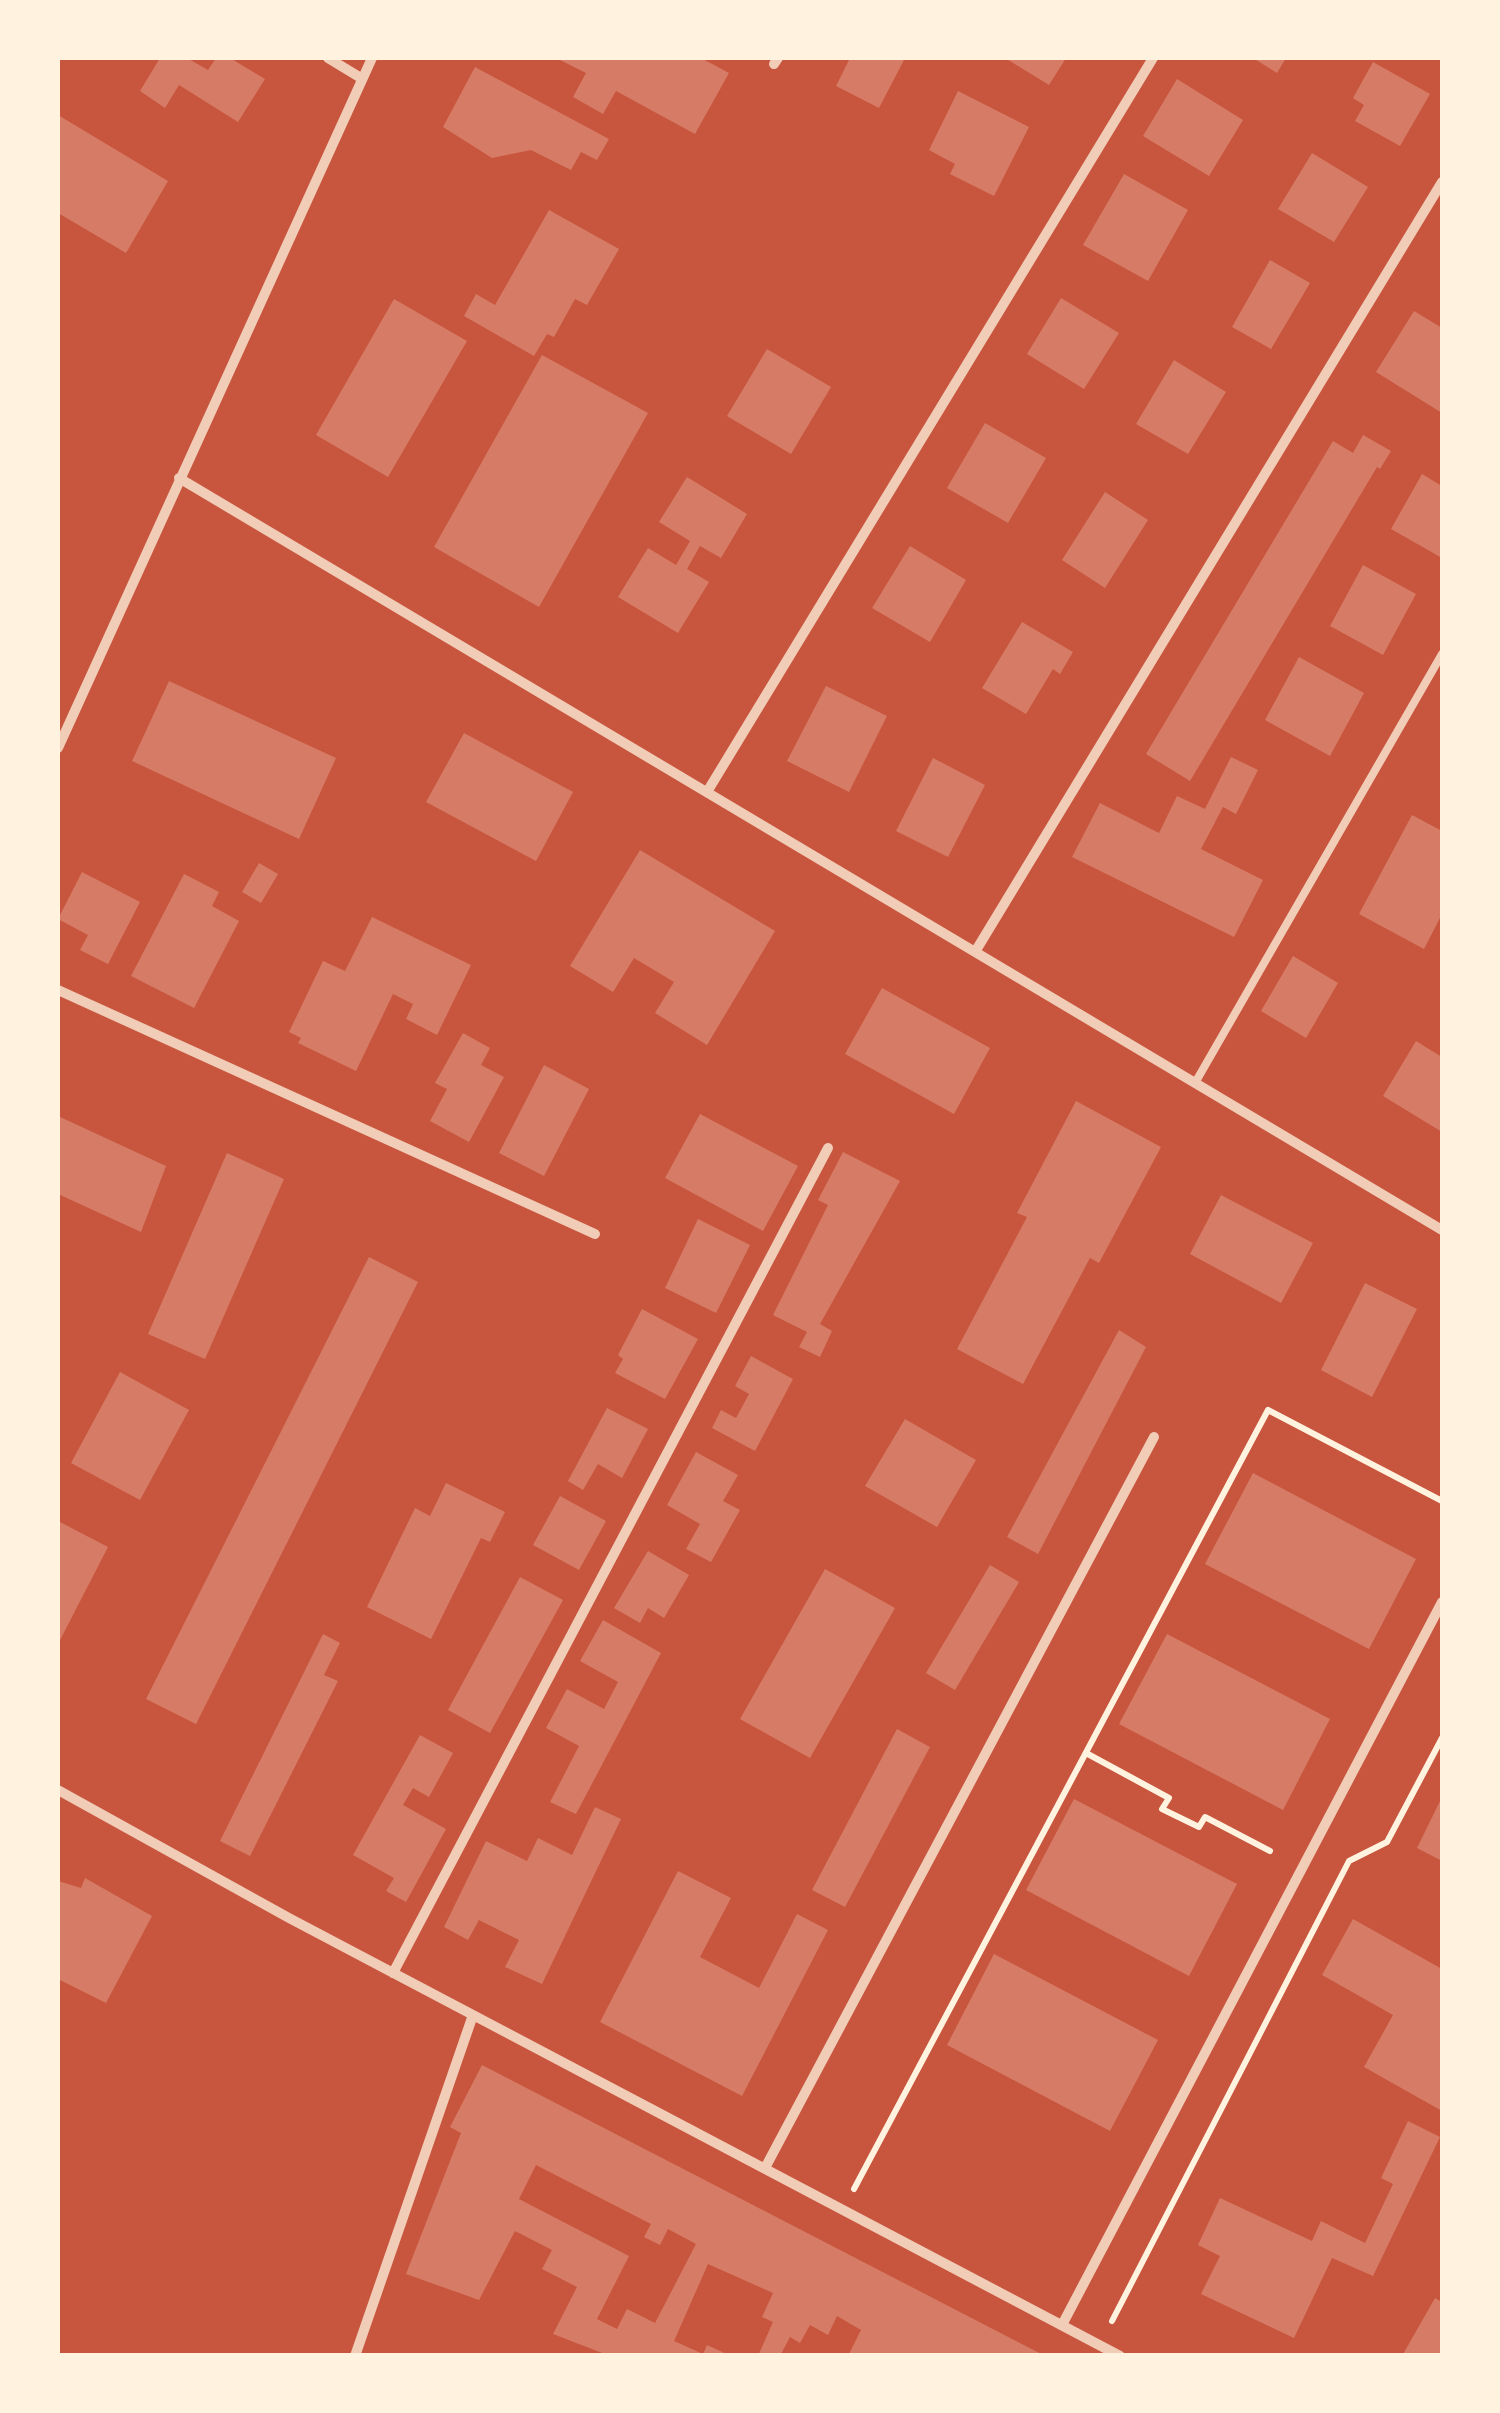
<!DOCTYPE html>
<html>
<head>
<meta charset="utf-8">
<style>
  body { margin:0 }
  #map { position:relative; width:1500px; height:2413px; overflow:hidden; background:#c8553d; font-family:"Work Sans",sans-serif }
  canvas { display:block }
  .frame { position:absolute; inset:0; border:60px solid #fff3e0; pointer-events:none }
</style>
</head>
<body>
<div id="map">
<canvas width="1500" height="2413"></canvas>
<div class="frame"></div>
</div>
<script>
const g = document.querySelector('canvas').getContext('2d');
g.lineJoin = 'round';
function fillPath(path, color) {
  g.fillStyle = color;
  g.fill(path, 'evenodd');
}
function shape(rows) {
  const path = new Path2D();
  for (const r of rows) {
    path.moveTo(r[0], r[1]);
    for (let i = 2; i < r.length; i += 2) path.lineTo(r[i], r[i + 1]);
  }
  return path;
}
function strokePath(path, color, width, dash) {
  g.strokeStyle = color;
  g.lineWidth = width;
  g.lineCap = dash ? 'butt' : 'round';
  g.setLineDash(dash || []);
  g.stroke(path);
}
const building = shape([
  [160,58,187,58,208,70,216,58,230,58,265,79,238,122,179,85,165,108,140,91],
  [556,58,701,58,729,73,695,134,616,91,603,114,573,97,586,73],
  [850,58,905,58,879,108,836,86],
  [1005,58,1066,58,1049,85],
  [1253,58,1286,58,1277,73],
  [1373,62,1430,94,1400,146,1355,121,1364,105,1353,98],
  [475,67,609,139,597,160,581,152,571,170,531,150,492,158,443,127],
  [1177,79,1243,120,1209,176,1143,136],
  [958,91,1029,127,994,196,950,174,955,164,929,150],
  [58,115,168,181,126,253,58,213],
  [1312,153,1368,187,1334,242,1278,209],
  [1124,174,1188,210,1148,281,1083,245],
  [549,210,619,249,587,305,575,299,554,337,547,334,534,356,464,316,476,294,495,305],
  [1270,260,1310,283,1271,349,1232,327],
  [1061,298,1119,333,1084,389,1027,354],
  [394,299,467,341,388,477,316,435],
  [1414,311,1442,328,1442,413,1376,372],
  [767,349,831,387,791,454,727,416],
  [542,355,648,413,539,607,434,547],
  [1174,360,1226,392,1188,454,1136,424],
  [985,423,1046,458,1008,523,947,488],
  [1363,435,1391,451,1380,469,1377,467,1190,781,1146,754,1333,441,1353,453],
  [1422,474,1442,486,1442,558,1391,529],
  [687,477,747,514,721,558,700,546,687,569,709,582,678,633,618,597,648,548,676,565,690,541,659,522],
  [1105,492,1148,520,1105,588,1062,560],
  [910,546,966,580,930,642,872,608],
  [1363,565,1416,594,1383,655,1330,626],
  [1022,622,1073,652,1060,674,1053,669,1026,714,982,688],
  [1299,657,1364,693,1330,756,1265,720],
  [169,681,336,758,299,839,132,761],
  [826,686,887,716,849,792,787,761],
  [464,733,573,792,536,861,426,802],
  [1231,757,1258,770,1236,814,1223,807,1201,849,1263,880,1234,937,1072,857,1100,803,1159,833,1177,796,1205,809],
  [933,758,985,785,948,857,896,831],
  [1412,815,1442,831,1442,914,1424,949,1359,914],
  [640,850,775,931,707,1045,655,1013,674,982,634,958,613,992,570,966],
  [259,863,278,874,261,903,242,892],
  [82,872,140,902,108,964,80,950,88,935,58,919],
  [184,874,219,892,212,906,239,921,194,1008,131,976],
  [372,917,471,965,437,1035,406,1019,413,1004,393,994,356,1071,298,1043,301,1038,289,1032,323,961,345,971],
  [1293,956,1338,983,1306,1038,1261,1011],
  [882,988,990,1048,954,1114,845,1054],
  [463,1033,490,1048,481,1065,504,1077,469,1142,430,1121,447,1089,435,1083],
  [1416,1041,1442,1057,1442,1132,1383,1096],
  [544,1065,589,1089,544,1176,499,1153],
  [1076,1101,1161,1147,1099,1263,1090,1258,1023,1384,957,1349,1027,1217,1017,1213],
  [700,1114,798,1166,763,1231,665,1178],
  [58,1116,166,1166,141,1232,58,1194],
  [843,1152,900,1181,820,1324,832,1331,820,1357,799,1347,807,1332,773,1315,828,1205,818,1200],
  [227,1153,284,1179,205,1359,148,1334],
  [1221,1195,1313,1243,1281,1303,1190,1254],
  [698,1219,750,1245,716,1313,665,1288],
  [369,1257,418,1282,196,1724,146,1699],
  [1365,1283,1417,1309,1372,1397,1321,1370],
  [642,1309,698,1339,665,1399,615,1373,623,1359,618,1355],
  [1119,1330,1146,1347,1038,1554,1007,1537],
  [751,1356,793,1379,755,1451,712,1428,721,1410,736,1418,749,1394,735,1386],
  [120,1372,189,1410,140,1500,71,1463],
  [607,1408,648,1429,622,1478,598,1464,583,1490,568,1481],
  [905,1419,976,1460,937,1527,865,1486],
  [696,1452,738,1475,723,1501,740,1510,711,1562,686,1549,700,1524,667,1505],
  [1253,1473,1416,1559,1369,1649,1205,1564],
  [446,1483,505,1512,490,1542,481,1538,431,1639,367,1607,415,1508,430,1516],
  [560,1496,606,1521,579,1570,533,1545],
  [58,1521,108,1547,58,1644],
  [648,1551,689,1575,664,1618,648,1608,640,1623,614,1608],
  [990,1565,1019,1582,955,1690,926,1673],
  [825,1569,895,1608,810,1758,740,1719],
  [520,1577,563,1600,490,1733,448,1710],
  [603,1620,661,1653,576,1814,550,1802,579,1746,546,1728,567,1689,604,1709,618,1682,580,1661],
  [323,1634,340,1643,324,1675,338,1681,250,1856,220,1841],
  [1167,1634,1330,1719,1283,1810,1119,1724],
  [897,1729,930,1747,845,1907,812,1890],
  [420,1735,453,1753,429,1797,413,1788,403,1805,446,1829,406,1902,386,1891,394,1878,353,1855],
  [1442,1797,1442,1861,1417,1848],
  [1074,1799,1237,1884,1189,1976,1026,1890],
  [595,1807,621,1819,542,1984,505,1967,519,1940,479,1920,468,1940,444,1927,486,1841,527,1861,538,1838,572,1855],
  [678,1871,731,1898,700,1957,759,1988,797,1914,828,1930,742,2096,600,2022],
  [85,1878,152,1916,106,2003,58,1979,58,1881,81,1888],
  [1353,1919,1442,1969,1442,2111,1364,2067,1393,2015,1322,1975],
  [994,1954,1158,2040,1110,2131,947,2045],
  [482,2065,695,2175,1045,2356,848,2356,861,2330,837,2316,828,2335,810,2325,800,2343,790,2337,780,2356,758,2356,773,2322,762,2317,773,2293,708,2264,674,2341,703,2354,707,2345,731,2356,610,2356,553,2334,577,2287,542,2269,552,2250,515,2231,479,2300,406,2274,461,2133,450,2127],
  [536,2165,651,2224,644,2237,660,2245,668,2229,696,2244,655,2323,627,2309,617,2329,597,2319,629,2256,519,2199],
  [1408,2121,1440,2137,1373,2276,1332,2258,1294,2338,1201,2294,1220,2256,1198,2245,1220,2198,1312,2241,1321,2221,1365,2243,1393,2184,1381,2178],
  [1435,2298,1442,2302,1442,2356,1402,2356]
]);
const path = shape([
  [1086,1753,1169,1798,1162,1809,1199,1827,1205,1817,1270,1851],
  [854,2189,1268,1410,1442,1501],
  [1112,2321,1349,1861,1387,1842,1442,1738]
]);
const service = shape([
  [1195,1083,1442,654]
]);
const minor = shape([
  [328,58,361,78],
  [774,64,778,58],
  [179,478,1442,1230],
  [58,748,372,58],
  [707,792,1153,58],
  [975,952,1442,182],
  [58,990,595,1234],
  [58,1790,289,1918,1120,2356],
  [393,1973,828,1148],
  [765,2168,1154,1437],
  [1062,2325,1442,1602],
  [355,2356,473,2015]
]);
fillPath(building, '#d67c66');
strokePath(path, '#fff3e0', 6);
strokePath(service, '#f1ccb7', 8);
strokePath(minor, '#f1ccb7', 10);
</script>
</body>
</html>
